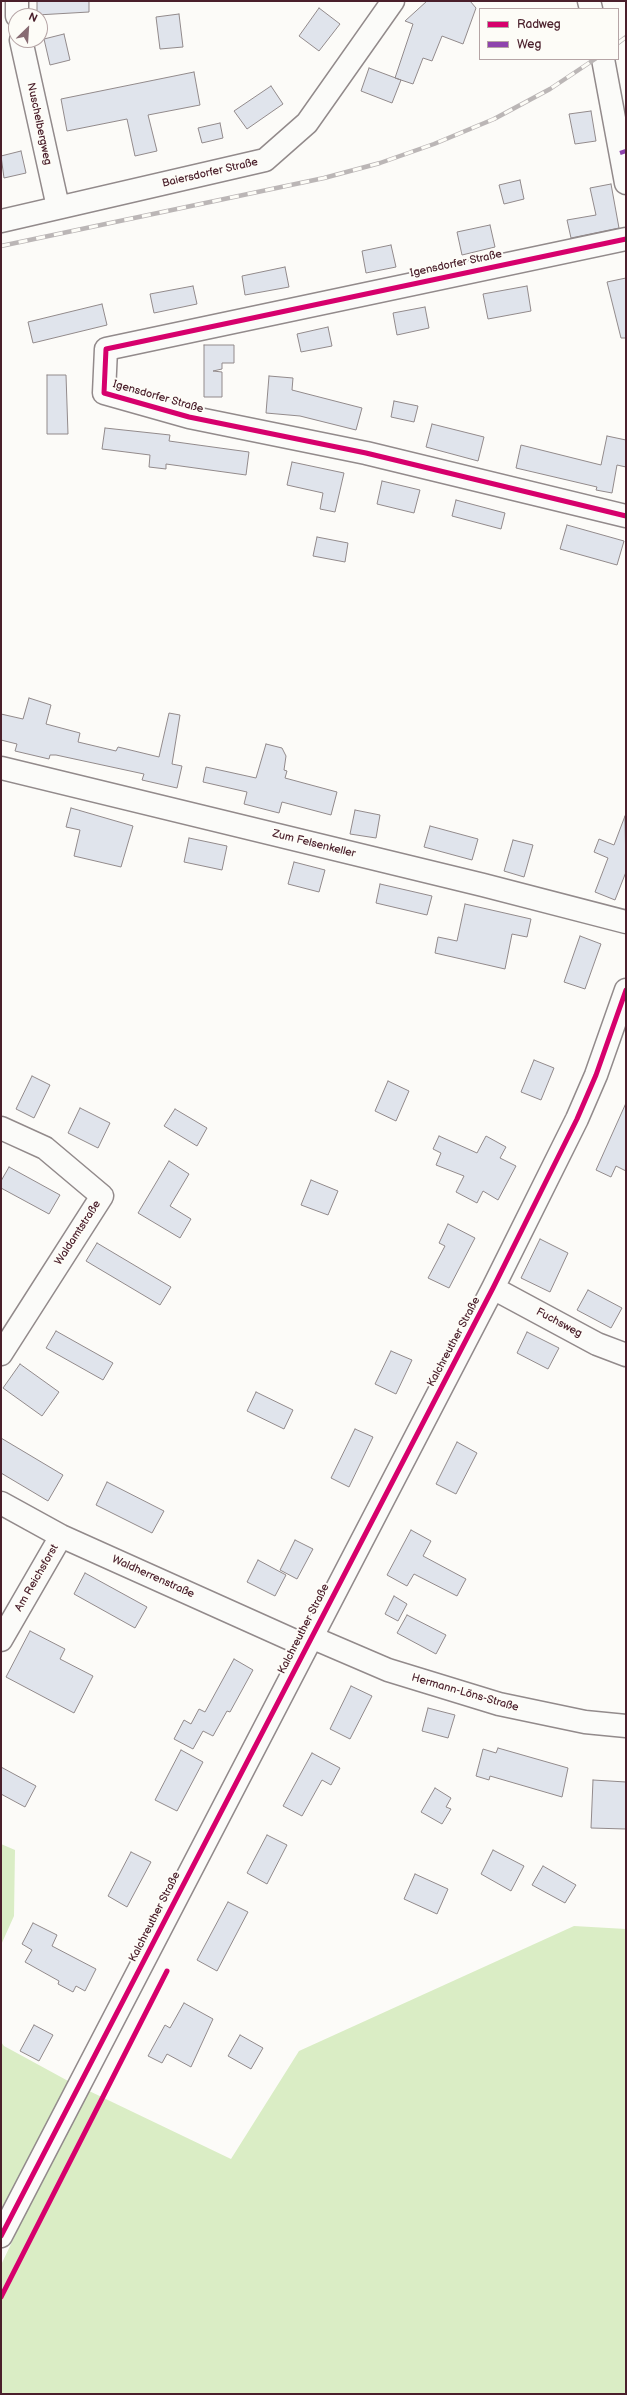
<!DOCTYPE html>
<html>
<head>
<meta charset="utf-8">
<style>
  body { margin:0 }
  #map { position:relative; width:627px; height:2395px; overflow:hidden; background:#fcfbf8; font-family:"Balsamiq Sans",sans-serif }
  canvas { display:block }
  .frame { position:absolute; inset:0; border:2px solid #4a1f2b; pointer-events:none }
  .legend { position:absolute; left:479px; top:8px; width:140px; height:52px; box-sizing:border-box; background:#fdfcf7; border:1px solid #b5a4a5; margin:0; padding:5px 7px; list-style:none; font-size:12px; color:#4a1f2b }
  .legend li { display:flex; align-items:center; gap:8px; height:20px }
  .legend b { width:20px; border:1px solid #b5a4a5 }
  .north { position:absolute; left:8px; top:8px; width:40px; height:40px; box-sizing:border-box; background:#fdfcf7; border:1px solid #b5a4a5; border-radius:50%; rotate:25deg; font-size:11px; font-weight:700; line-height:16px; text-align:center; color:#4a1f2b }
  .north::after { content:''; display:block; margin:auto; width:14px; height:18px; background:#886c73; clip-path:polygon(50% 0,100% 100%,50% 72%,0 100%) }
</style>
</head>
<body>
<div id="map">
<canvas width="627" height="2395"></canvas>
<div class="frame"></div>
<ul class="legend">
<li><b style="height:5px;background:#d6006c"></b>Radweg</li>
<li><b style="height:5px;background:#8e44ad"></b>Weg</li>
</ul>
<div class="north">N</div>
</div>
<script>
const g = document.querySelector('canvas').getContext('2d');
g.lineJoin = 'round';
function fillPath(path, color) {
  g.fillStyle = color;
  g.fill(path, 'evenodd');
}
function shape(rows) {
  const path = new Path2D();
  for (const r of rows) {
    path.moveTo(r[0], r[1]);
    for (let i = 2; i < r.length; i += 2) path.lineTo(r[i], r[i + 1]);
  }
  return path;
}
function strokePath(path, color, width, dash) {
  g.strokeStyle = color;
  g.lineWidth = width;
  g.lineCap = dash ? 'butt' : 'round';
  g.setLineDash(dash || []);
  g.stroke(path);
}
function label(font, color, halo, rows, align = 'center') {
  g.font = font + ' "Balsamiq Sans",sans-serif';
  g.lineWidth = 4;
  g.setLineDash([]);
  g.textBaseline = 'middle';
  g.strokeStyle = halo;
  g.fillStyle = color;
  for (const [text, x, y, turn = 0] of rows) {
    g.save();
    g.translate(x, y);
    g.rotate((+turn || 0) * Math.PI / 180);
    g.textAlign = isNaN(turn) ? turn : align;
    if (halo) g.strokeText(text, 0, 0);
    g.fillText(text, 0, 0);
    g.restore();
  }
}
const green = shape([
  [1,1844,15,1850,14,1916,1,1945],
  [574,1926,626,1929,626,2394,1,2394,1,2265,85,2089,231,2159,299,2051],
  [1,2042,4,2046,70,2082,1,2216]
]);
const building = shape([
  [37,1,89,1,89,12,37,15,37,1],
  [427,1,470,1,476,8,463,44,442,36,432,61,423,58,413,84,395,78,413,24,405,21,427,1],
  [319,8,340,24,319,51,299,36,319,8],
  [179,14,183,47,160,49,156,17,179,14],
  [64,34,70,60,50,65,44,39,64,34],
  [369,68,401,80,392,103,361,91,369,68],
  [194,72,200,105,148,115,157,151,135,156,127,119,67,131,61,99,194,72],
  [271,86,283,104,247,129,234,111,271,86],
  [591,111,596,141,575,144,569,114,591,111],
  [220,123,223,138,202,143,198,128,220,123],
  [21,151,26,173,4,178,1,156,21,151],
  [520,180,524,199,504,204,499,185,520,180],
  [611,184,619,228,571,238,567,220,596,215,590,188,611,184],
  [490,225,495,247,462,255,457,232,490,225],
  [391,245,396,267,366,273,362,251,391,245],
  [285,267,289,287,245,295,242,276,285,267],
  [626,278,626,338,621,338,607,282,626,278],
  [193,286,197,304,154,313,150,294,193,286],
  [527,286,531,311,488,319,483,294,527,286],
  [102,304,107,325,33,343,28,322,102,304],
  [425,307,429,328,397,335,393,313,425,307],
  [328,327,332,346,301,352,297,334,328,327],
  [204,345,234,345,234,363,222,363,222,369,213,371,222,372,222,397,204,397,204,345],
  [47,375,66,375,68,434,47,434,47,375],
  [269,376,293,378,292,390,362,408,356,430,300,416,266,413,269,376],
  [394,401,418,406,414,422,391,417,394,401],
  [432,424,484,437,478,461,426,447,432,424],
  [105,428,170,435,169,441,249,452,246,475,166,464,166,469,149,467,150,455,102,449,105,428],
  [607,436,626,440,626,467,617,465,612,493,596,490,597,487,516,468,521,445,601,465,607,436],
  [292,462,344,473,335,512,320,509,323,493,287,485,292,462],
  [382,481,420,490,414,513,377,504,382,481],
  [456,500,505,513,501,529,452,516,456,500],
  [567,525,624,541,617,565,560,549,567,525],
  [317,537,348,543,345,562,313,556,317,537],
  [29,698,51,705,46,724,80,733,78,742,116,751,118,747,159,757,169,713,180,715,172,764,182,766,177,788,142,780,144,774,56,755,50,755,49,759,15,751,17,744,1,740,1,714,23,719,29,698],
  [266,744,282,748,286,756,284,770,287,771,285,778,337,792,331,815,282,802,279,813,244,804,247,792,203,782,206,767,256,778,266,744],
  [71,808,133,826,121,867,74,856,80,830,66,827,71,808],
  [355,810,380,815,376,838,350,834,355,810],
  [625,816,626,872,615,900,595,892,608,858,594,852,599,839,614,845,625,816],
  [430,826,478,839,472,860,424,847,430,826],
  [189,838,227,846,222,870,184,862,189,838],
  [513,840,533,845,524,877,504,871,513,840],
  [294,862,325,870,319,892,288,884,294,862],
  [380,884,432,896,427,915,376,903,380,884],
  [465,904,531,919,527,937,512,934,505,969,435,953,438,937,457,941,465,904],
  [580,936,601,944,585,989,564,982,580,936],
  [534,1060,554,1068,541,1100,521,1092,534,1060],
  [32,1076,50,1085,34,1118,16,1109,32,1076],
  [388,1081,409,1091,396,1121,375,1111,388,1081],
  [626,1103,626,1171,616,1166,611,1177,596,1170,626,1103],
  [80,1108,110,1123,98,1148,68,1133,80,1108],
  [175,1109,207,1128,197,1146,164,1126,175,1109],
  [439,1136,477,1153,486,1136,506,1147,500,1158,516,1166,498,1200,483,1191,477,1203,456,1192,464,1176,436,1165,441,1153,433,1149,439,1136],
  [169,1161,189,1174,170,1206,191,1219,180,1238,138,1213,169,1161],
  [9,1167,60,1195,49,1214,1,1188,1,1181,9,1167],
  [311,1180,338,1191,328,1215,301,1205,311,1180],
  [448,1224,475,1238,449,1288,428,1278,445,1246,439,1243,448,1224],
  [540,1239,568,1253,550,1292,521,1278,540,1239],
  [97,1243,171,1287,160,1305,86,1261,97,1243],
  [588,1290,622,1308,611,1328,577,1310,588,1290],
  [56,1331,113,1363,103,1380,46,1348,56,1331],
  [527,1332,559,1348,548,1369,517,1353,527,1332],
  [391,1351,412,1360,396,1394,375,1384,391,1351],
  [20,1364,59,1392,42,1416,3,1388,20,1364],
  [256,1392,293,1410,284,1429,247,1411,256,1392],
  [355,1429,373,1437,349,1487,331,1478,355,1429],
  [1,1438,63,1475,48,1501,1,1473,1,1438],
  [457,1442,477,1453,456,1494,436,1484,457,1442],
  [107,1482,164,1511,152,1533,96,1505,107,1482],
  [411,1530,431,1541,423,1556,466,1579,457,1596,414,1574,407,1586,387,1575,411,1530],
  [295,1540,313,1549,297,1579,280,1570,295,1540],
  [258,1560,286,1575,275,1596,247,1582,258,1560],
  [85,1573,147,1607,135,1628,74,1594,85,1573],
  [394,1596,407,1604,398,1621,385,1614,394,1596],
  [407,1615,446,1635,436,1654,397,1633,407,1615],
  [30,1631,65,1649,60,1659,93,1676,74,1713,6,1677,30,1631],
  [234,1659,253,1670,230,1712,227,1711,213,1736,203,1731,193,1749,174,1739,184,1720,191,1724,199,1709,205,1712,234,1659],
  [351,1686,372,1696,350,1739,330,1729,351,1686],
  [428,1708,455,1715,448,1738,422,1731,428,1708],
  [498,1748,568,1768,562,1797,490,1776,489,1780,476,1776,483,1749,496,1753,498,1748],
  [181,1750,203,1762,177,1811,155,1800,181,1750],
  [312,1753,340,1768,331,1785,322,1780,302,1816,283,1806,312,1753],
  [1,1767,36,1786,25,1807,1,1794,1,1767],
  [593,1780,626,1782,626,1829,591,1828,593,1780],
  [435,1788,451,1798,446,1807,451,1809,442,1824,421,1812,435,1788],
  [267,1835,287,1845,267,1884,247,1873,267,1835],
  [493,1850,524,1866,511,1891,481,1874,493,1850],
  [131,1852,151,1862,127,1907,108,1896,131,1852],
  [543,1866,576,1885,565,1903,532,1885,543,1866],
  [415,1874,448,1889,437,1914,404,1899,415,1874],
  [228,1902,248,1912,217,1971,197,1960,228,1902],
  [33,1923,57,1935,52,1946,96,1969,85,1991,76,1986,73,1992,58,1984,59,1981,25,1962,32,1950,22,1944,33,1923],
  [184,2003,213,2019,191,2067,167,2054,162,2063,148,2056,165,2025,170,2028,184,2003],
  [34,2025,53,2035,39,2061,20,2051,34,2025],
  [240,2035,263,2048,251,2069,228,2056,240,2035]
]);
const minor = shape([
  [17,1,17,16],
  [589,1,591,9],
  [21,40,58,207],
  [603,59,626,183],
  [1,221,265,160,307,123,393,1],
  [626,239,106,349,104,393,189,417,366,453,626,516],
  [1,768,483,885,626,922],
  [1,1128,45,1148,102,1196,1,1354],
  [493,1288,597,1344,626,1355],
  [1,1503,61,1536,306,1646],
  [311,1637,388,1670,499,1704,585,1722,626,1726],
  [1,1640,61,1536],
  [1,2236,493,1288,577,1119,596,1075,626,990]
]);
const rail = shape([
  [618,43,626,37],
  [1,246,324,178,380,163,434,144,494,119,550,89,595,59]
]);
const quiet = shape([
  [620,153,626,151]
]);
const cycleway = shape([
  [626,239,106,349,104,393,189,417,366,453,626,516],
  [1,2236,493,1288,577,1119,596,1075,626,990],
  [1,2297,167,1971]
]);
const streetNames = [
  ["Nuschelbergweg",39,124,78],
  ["Baiersdorfer Straße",210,173,-13],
  ["Igensdorfer Straße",456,264,-12],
  ["Igensdorfer Straße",158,397,16],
  ["Zum Felsenkeller",314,844,14],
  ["Waldamtstraße",78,1233,-57],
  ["Fuchsweg",559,1323,28],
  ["Kalchreuther Straße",454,1342,-62],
  ["Waldherrenstraße",153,1577,24],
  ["Am Reichsforst",37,1578,-60],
  ["Kalchreuther Straße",304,1629,-63],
  ["Hermann-Löns-Straße",465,1693,16],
  ["Kalchreuther Straße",155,1917,-63]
];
fillPath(green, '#daedc5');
fillPath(building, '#e0e4ec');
strokePath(building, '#928a8b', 1);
strokePath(minor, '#928a8b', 25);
strokePath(minor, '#fbfbf9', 22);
strokePath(rail, '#bbb6b6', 4.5);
strokePath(rail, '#fdfcf7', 3, [9]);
strokePath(quiet, '#8e44ad', 4, [8, 4]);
strokePath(cycleway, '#d6006c', 5);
label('11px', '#4a1f2b', '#fdfcf7', streetNames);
</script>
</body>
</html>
